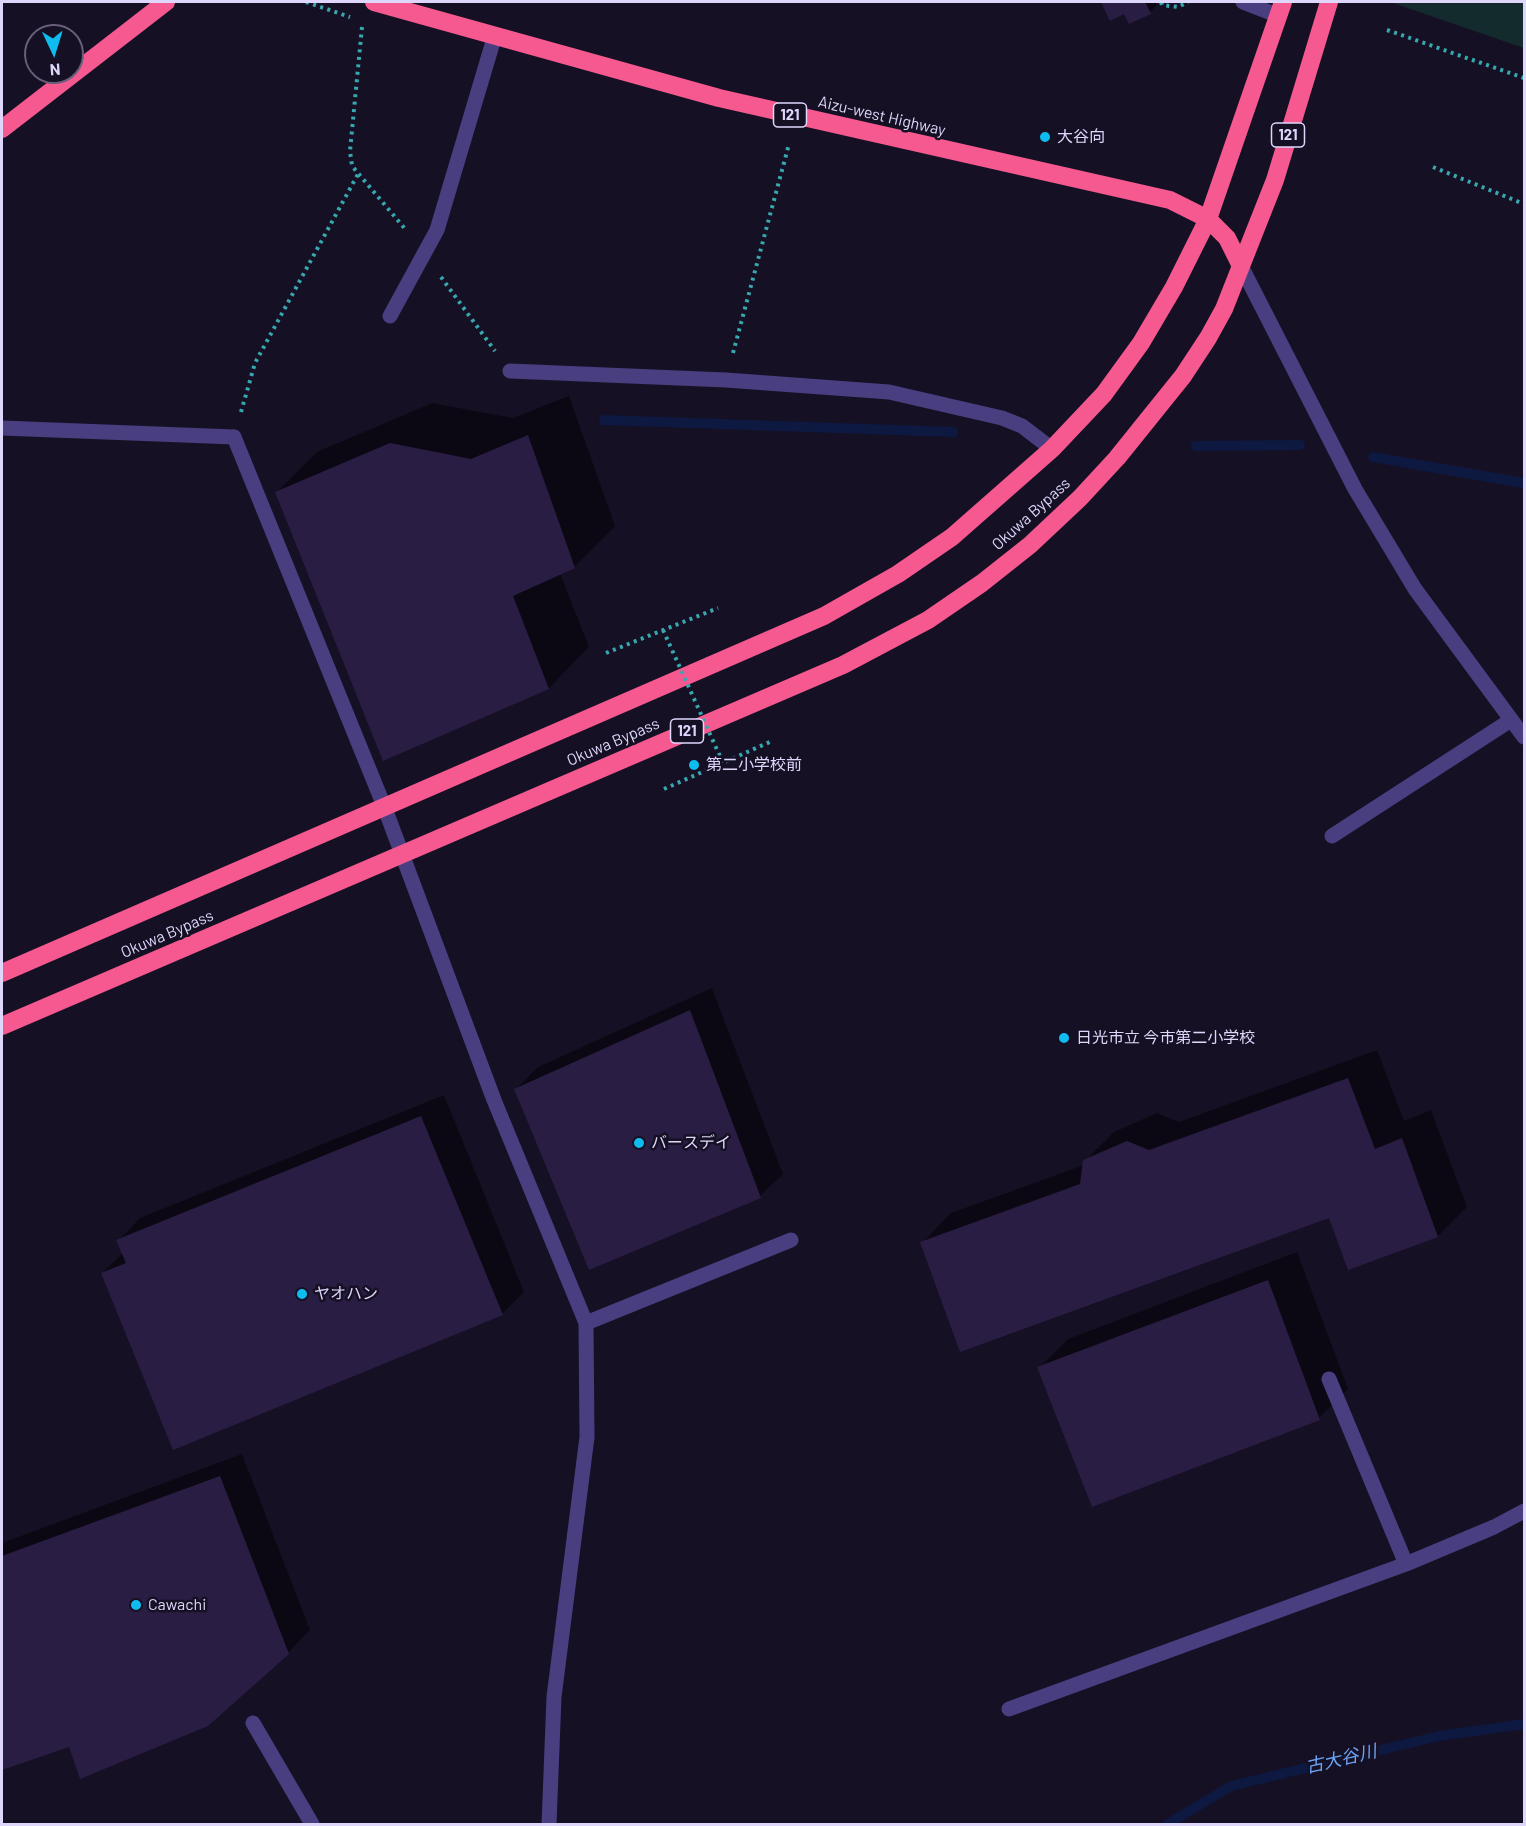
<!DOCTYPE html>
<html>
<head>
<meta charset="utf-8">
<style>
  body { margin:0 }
  #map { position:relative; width:1526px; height:1826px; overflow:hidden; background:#161024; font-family:Barlow,sans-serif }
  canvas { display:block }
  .frame { position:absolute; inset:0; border:3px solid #dfd6fc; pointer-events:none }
  .north { position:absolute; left:24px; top:24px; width:60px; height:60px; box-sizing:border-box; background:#161024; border:2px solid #665f7a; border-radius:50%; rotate:176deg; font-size:16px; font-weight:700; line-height:24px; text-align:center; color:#dfd6fc }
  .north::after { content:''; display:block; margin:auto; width:21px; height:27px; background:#0fbcf0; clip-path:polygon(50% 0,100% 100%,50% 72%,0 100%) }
</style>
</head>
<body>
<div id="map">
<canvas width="1526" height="1826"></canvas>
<div class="frame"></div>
<div class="north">N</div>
</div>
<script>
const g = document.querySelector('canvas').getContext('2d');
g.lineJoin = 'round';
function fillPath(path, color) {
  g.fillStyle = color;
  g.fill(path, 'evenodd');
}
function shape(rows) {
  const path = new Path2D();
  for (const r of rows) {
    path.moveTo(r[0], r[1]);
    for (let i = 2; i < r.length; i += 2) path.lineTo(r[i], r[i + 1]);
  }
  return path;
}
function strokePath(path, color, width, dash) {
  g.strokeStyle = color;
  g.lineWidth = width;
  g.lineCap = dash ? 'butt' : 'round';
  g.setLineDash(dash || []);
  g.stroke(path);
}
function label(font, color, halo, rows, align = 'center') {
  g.font = font + ' Barlow,"Noto Sans JP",sans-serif';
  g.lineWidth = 5;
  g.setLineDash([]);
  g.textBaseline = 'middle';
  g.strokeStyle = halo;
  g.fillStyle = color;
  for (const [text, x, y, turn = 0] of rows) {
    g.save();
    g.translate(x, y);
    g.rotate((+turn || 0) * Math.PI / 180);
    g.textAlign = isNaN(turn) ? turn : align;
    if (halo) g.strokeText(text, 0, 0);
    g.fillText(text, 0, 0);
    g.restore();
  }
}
const green = shape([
  [1390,2,1524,2,1524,48]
]);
const shadow = shape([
  [1102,2,1156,2,1157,5,1150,12,1129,22,1125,12,1110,19],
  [569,396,615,526,574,567,560,573,589,647,549,688,277,492,317,452,432,403,513,418],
  [712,988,783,1174,760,1196,516,1089,538,1067],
  [1377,1050,1404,1121,1431,1110,1467,1207,1438,1236,1330,1216,922,1243,951,1213,1084,1165,1085,1161,1114,1132,1157,1113,1179,1122],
  [444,1095,524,1292,502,1314,102,1273,123,1253,118,1241,140,1218],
  [1297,1252,1348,1389,1319,1418,1039,1368,1068,1339],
  [242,1454,310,1630,288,1653,70,1745,2,1769,2,1543]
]);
const stream = shape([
  [604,420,953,432],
  [1196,446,1300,445],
  [1373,457,1524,483],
  [1168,1824,1231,1786,1439,1736,1524,1724]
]);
const building = shape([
  [1101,2,1145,2,1151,14,1129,24,1124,14,1110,21],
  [528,435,575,568,513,596,549,689,383,761,275,492,390,443,471,459],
  [690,1010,761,1198,589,1270,514,1089],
  [1348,1078,1375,1149,1402,1138,1438,1237,1348,1270,1329,1218,960,1352,920,1242,1080,1184,1083,1160,1127,1141,1149,1150],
  [421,1116,503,1315,173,1450,101,1273,126,1263,116,1240],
  [1268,1280,1320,1420,1092,1507,1037,1367],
  [220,1476,289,1654,208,1726,80,1779,69,1747,2,1770,2,1556]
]);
const path = shape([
  [306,2,350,17],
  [1161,2,1162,5,1178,7,1188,2],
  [362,27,350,151,352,166,406,230],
  [1387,30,1524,78],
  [1433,167,1524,204],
  [441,277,495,351],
  [733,353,789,144],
  [241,412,255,363,358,174],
  [606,653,718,608],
  [664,789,772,741]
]);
const lane = shape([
  [1243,2,1279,16],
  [390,316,437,230,495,35],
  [510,371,726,380,889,392,1002,418,1022,426,1052,449],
  [2,428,234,437],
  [1332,836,1511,720]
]);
const street = shape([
  [1241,266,1355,489,1415,589,1524,737],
  [234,437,384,806,494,1100,586,1323,587,1437,554,1697,549,1824],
  [586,1323,791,1240],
  [1329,1379,1406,1564],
  [1009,1709,1406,1564,1494,1527,1524,1511],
  [253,1723,312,1824]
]);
const highway = shape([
  [374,2,719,98,1170,200,1208,219,1227,238,1241,266],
  [2,129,166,2],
  [2,973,824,616,898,574,952,537,1052,449,1104,394,1141,343,1174,287,1208,219,1283,2],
  [2,1026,843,665,928,620,982,583,1030,545,1080,498,1117,458,1183,376,1208,338,1224,309,1275,180,1329,2]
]);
const pathBridge = shape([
  [663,630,723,763]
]);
const markers = [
  [1045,137,6,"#0fbcf0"],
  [694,765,6,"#0fbcf0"],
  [1064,1038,6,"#0fbcf0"],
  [639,1143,6,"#0fbcf0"],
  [302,1294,6,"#0fbcf0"],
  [136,1605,6,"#0fbcf0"]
];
const shields = [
  [790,115,33],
  [1288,135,33],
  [687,731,33]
];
const shieldNames = [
  ["121",790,115],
  ["121",1288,135],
  ["121",687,731]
];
const streetNames = [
  ["Aizu-west Highway",882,116,13],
  ["Okuwa Bypass",1031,514,-42],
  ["Okuwa Bypass",613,742,-23],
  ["Okuwa Bypass",167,934,-23]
];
const poiNames = [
  ["大谷向",1057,137],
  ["第二小学校前",706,765],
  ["日光市立 今市第二小学校",1076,1038],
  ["バースデイ",651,1143],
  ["ヤオハン",314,1294],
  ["Cawachi",148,1605]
];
const waterNames = [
  ["古大谷川",1341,1759,-13]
];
fillPath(green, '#142b2e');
fillPath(shadow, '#0007');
strokePath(stream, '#0d1940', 10);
fillPath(building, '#2a1d44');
strokePath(path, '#37a7b0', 4, [3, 4.5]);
strokePath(lane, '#493e80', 15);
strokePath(street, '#493e80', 15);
strokePath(highway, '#f5598f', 18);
strokePath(pathBridge, '#37a7b0', 4, [3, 4.5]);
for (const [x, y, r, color] of markers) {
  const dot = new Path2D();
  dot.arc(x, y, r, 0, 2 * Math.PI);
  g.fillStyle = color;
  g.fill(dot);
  strokePath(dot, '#161024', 2);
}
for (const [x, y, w] of shields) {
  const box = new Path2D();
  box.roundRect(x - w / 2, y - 12, w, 24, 4.5);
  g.fillStyle = '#161024';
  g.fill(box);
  strokePath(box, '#dfd6fc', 1.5);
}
label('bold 15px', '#dfd6fc', null, shieldNames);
label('16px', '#dfd6fc', '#161024', streetNames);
label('16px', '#dfd6fc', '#161024', poiNames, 'left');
label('italic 18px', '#6ba3f6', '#161024', waterNames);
</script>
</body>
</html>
